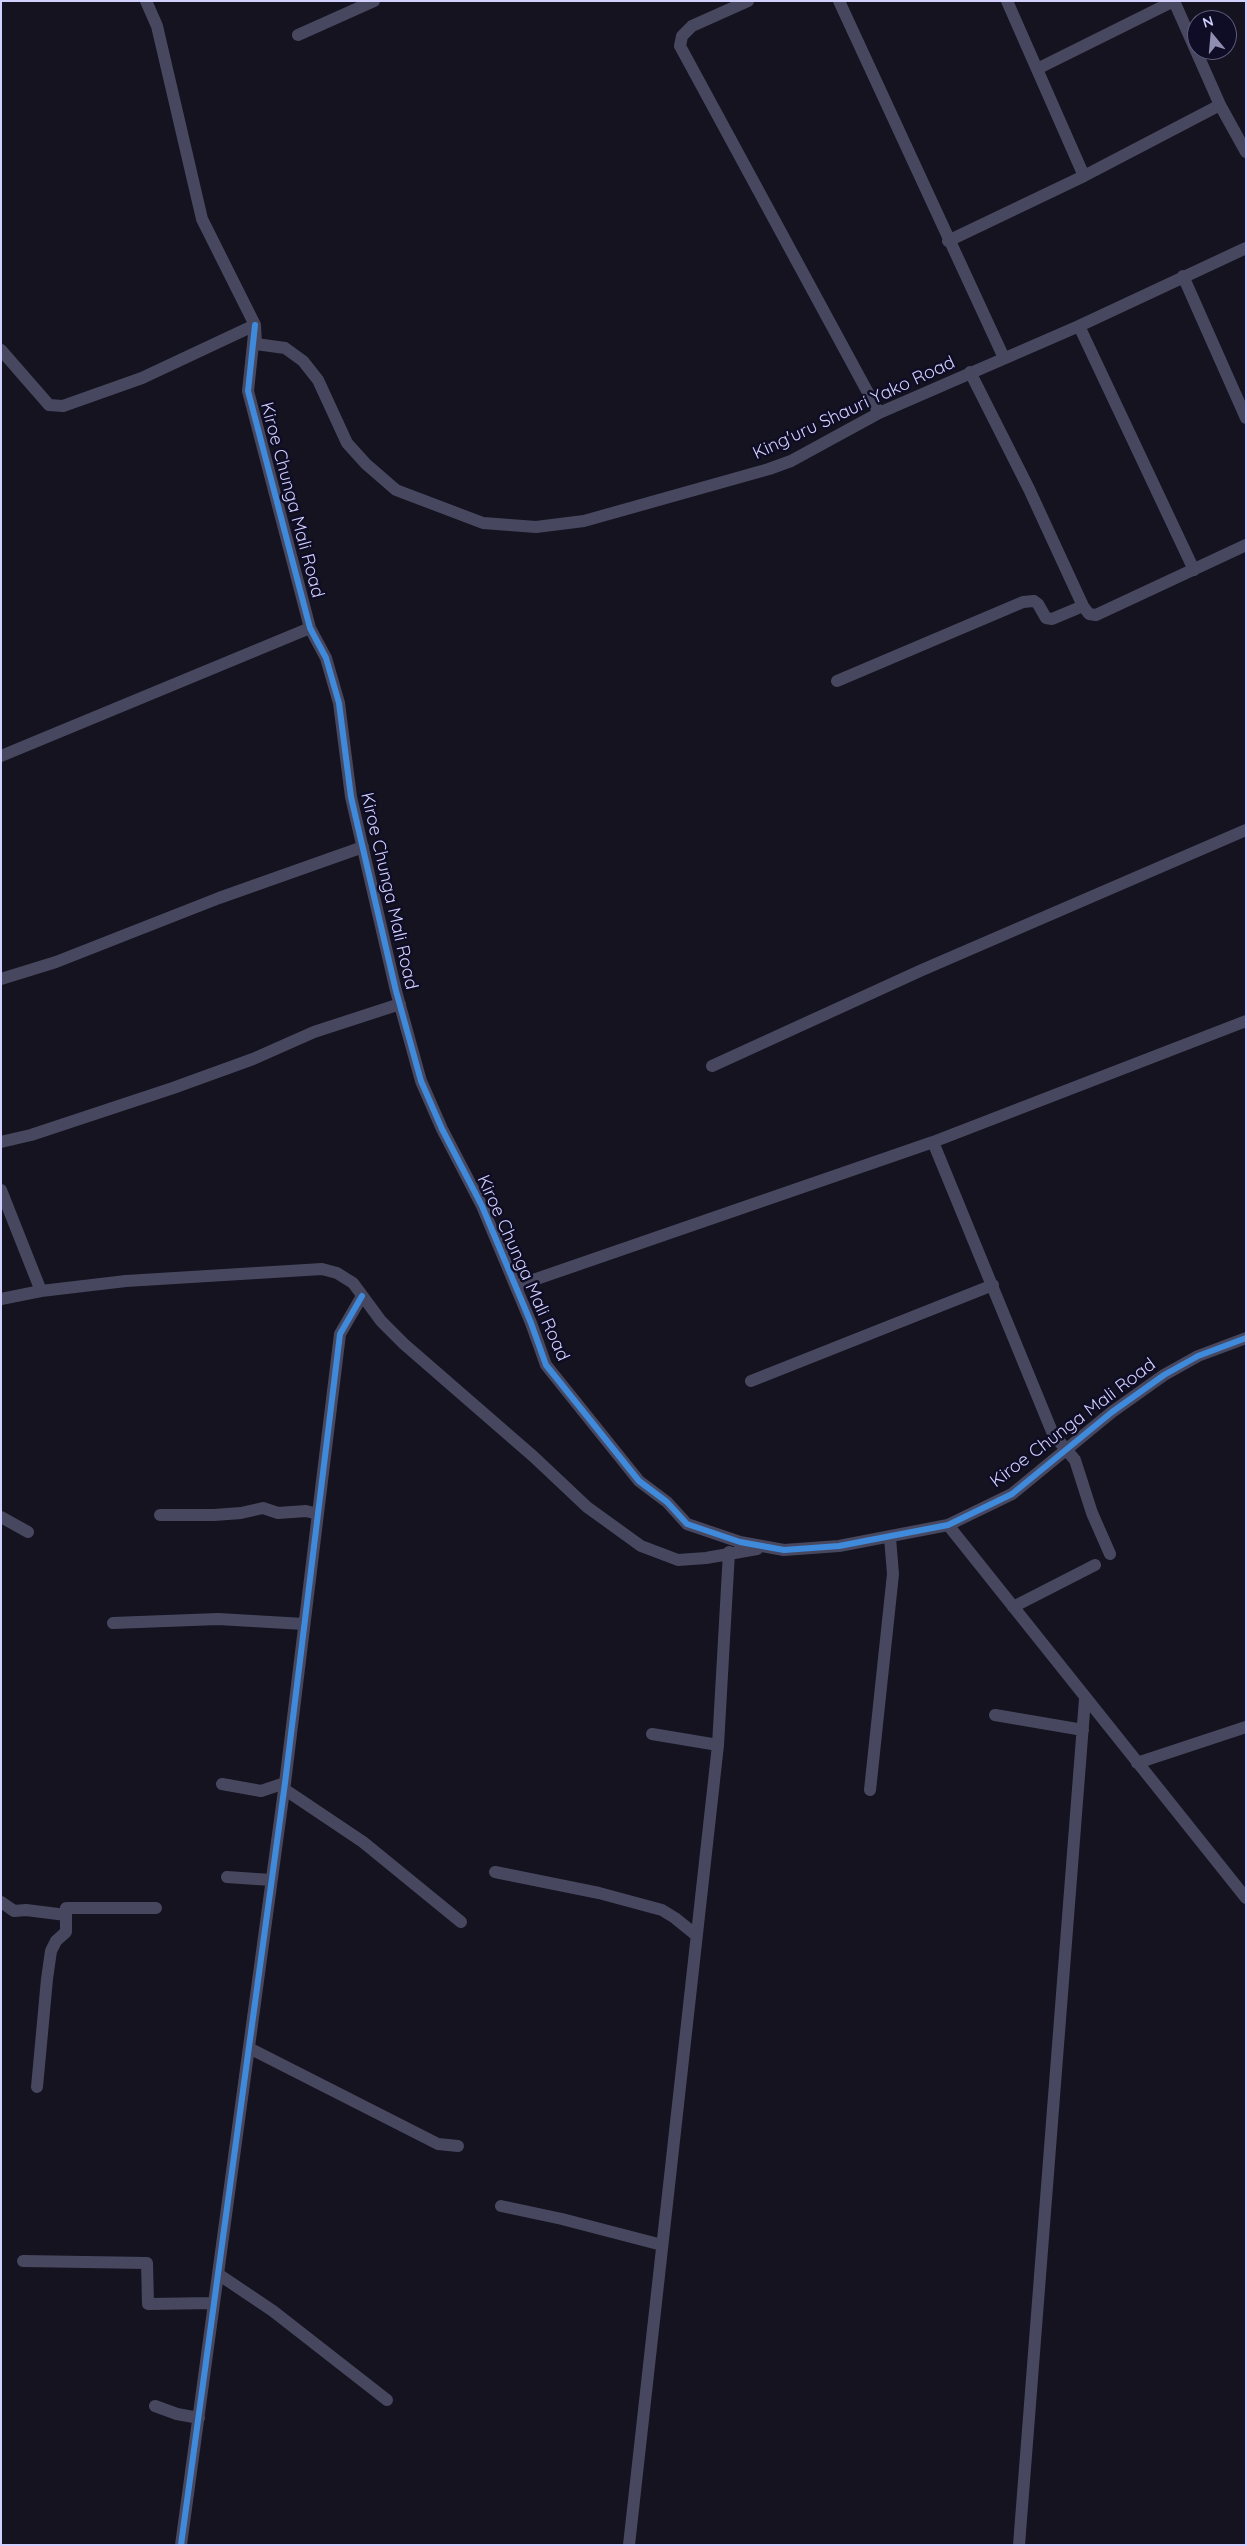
<!DOCTYPE html>
<html>
<head>
<meta charset="utf-8">
<style>
  body { margin:0 }
  #map { position:relative; width:1247px; height:2546px; overflow:hidden; background:#14131f; font-family:Quicksand,sans-serif }
  canvas { display:block }
  .frame { position:absolute; inset:0; border:2px solid #d1d0ff; pointer-events:none }
  .north { position:absolute; left:1187px; top:10px; width:50px; height:50px; box-sizing:border-box; background:#0f0d25; border:1px solid #5d5b7c; border-radius:50%; rotate:343deg; font-size:14px; font-weight:700; line-height:20px; text-align:center; color:#d1d0ff }
  .north::after { content:''; display:block; margin:auto; width:18px; height:22px; background:#8f8eb1; clip-path:polygon(50% 0,100% 100%,50% 72%,0 100%) }
</style>
</head>
<body>
<div id="map">
<canvas width="1247" height="2546"></canvas>
<div class="frame"></div>
<div class="north">N</div>
</div>
<script>
const g = document.querySelector('canvas').getContext('2d');
g.lineJoin = 'round';
function shape(rows) {
  const path = new Path2D();
  for (const r of rows) {
    path.moveTo(r[0], r[1]);
    for (let i = 2; i < r.length; i += 2) path.lineTo(r[i], r[i + 1]);
  }
  return path;
}
function strokePath(path, color, width, dash) {
  g.strokeStyle = color;
  g.lineWidth = width;
  g.lineCap = dash ? 'butt' : 'round';
  g.setLineDash(dash || []);
  g.stroke(path);
}
function label(font, color, halo, rows, align = 'center') {
  g.font = font + ' Quicksand,sans-serif';
  g.lineWidth = 5;
  g.setLineDash([]);
  g.textBaseline = 'middle';
  g.strokeStyle = halo;
  g.fillStyle = color;
  for (const [text, x, y, turn = 0] of rows) {
    g.save();
    g.translate(x, y);
    g.rotate((+turn || 0) * Math.PI / 180);
    g.textAlign = isNaN(turn) ? turn : align;
    if (halo) g.strokeText(text, 0, 0);
    g.fillText(text, 0, 0);
    g.restore();
  }
}
const minor = shape([
  [146,1,157,26,202,219,255,325,256,344,285,348,303,361,318,380,347,443,366,464,396,490,483,523,536,527,584,521,769,469,791,461,879,413,1079,326,1246,248],
  [748,1,692,26,682,36,680,46,879,413],
  [839,1,1004,358],
  [1007,1,1084,176],
  [298,35,374,1],
  [1037,69,1174,1,1220,105,1246,152],
  [948,241,1084,176,1220,105],
  [1183,276,1246,418],
  [255,325,248,391,310,628,326,658,339,703,351,797,396,991,421,1081,442,1129,482,1206,531,1323,546,1365,639,1481,667,1502,687,1524,740,1542,784,1550,839,1546,948,1525,1012,1494,1112,1412,1164,1375,1198,1356,1246,1338],
  [1079,326,1194,570],
  [1,350,49,405,63,406,142,378,255,325],
  [970,372,1029,489,1083,606,1089,614,1096,615,1246,545],
  [837,681,1023,602,1034,601,1038,604,1046,618,1052,619,1083,606],
  [1,756,310,628],
  [1,979,56,962,219,898,363,847],
  [712,1066,922,970,1246,830],
  [1,1142,31,1135,173,1088,253,1059,314,1032,400,1004],
  [933,1142,1053,1434,1075,1460,1092,1513,1110,1554],
  [1,1190,41,1291],
  [516,1286,933,1142,1246,1021],
  [1,1299,41,1291,126,1281,322,1269,337,1273,353,1283,381,1321,404,1344,534,1457,587,1507,641,1546,678,1560,706,1558,757,1549],
  [751,1381,993,1285],
  [160,1515,214,1515,241,1513,263,1508,278,1513,306,1511,318,1514],
  [1,1517,28,1532],
  [948,1525,1246,1898],
  [1013,1607,1095,1565],
  [113,1623,218,1619,304,1624],
  [995,1715,1083,1730],
  [652,1734,718,1745],
  [1137,1763,1246,1727],
  [222,1784,261,1791,285,1783],
  [284,1789,363,1842,461,1922],
  [870,1790,893,1574,890,1538],
  [495,1872,599,1893,662,1910,675,1918,696,1935],
  [227,1877,271,1880],
  [1,1902,14,1911,26,1910,66,1915],
  [249,2048,438,2144,458,2146],
  [37,2087,47,1979,51,1951,56,1941,66,1932,66,1908,156,1908],
  [501,2206,562,2219,662,2245],
  [23,2261,147,2263,148,2304,214,2303],
  [218,2274,273,2311,387,2400],
  [155,2406,177,2414,199,2418],
  [181,2545,285,1783,340,1334,362,1296],
  [629,2545,718,1745,729,1552],
  [1019,2545,1085,1699]
]);
const cycleway = shape([
  [255,325,248,391,310,628,326,658,339,703,351,797,396,991,421,1081,442,1129,482,1206,531,1323,546,1365,639,1481,667,1502,687,1524,740,1542,784,1550,839,1546,948,1525,1012,1494,1112,1412,1164,1375,1198,1356,1246,1338],
  [181,2545,285,1783,340,1334,362,1296]
]);
const streetNames = [
  ["King'uru Shauri Yako Road",854,408,-25],
  ["Kiroe Chunga Mali Road",292,500,75],
  ["Kiroe Chunga Mali Road",389,891,77],
  ["Kiroe Chunga Mali Road",523,1268,66],
  ["Kiroe Chunga Mali Road",1073,1423,-37]
];
strokePath(minor, '#474860', 12);
strokePath(cycleway, '#408adc', 6);
label('18px', '#d1d0ff', '#0f0d25', streetNames);
</script>
</body>
</html>
